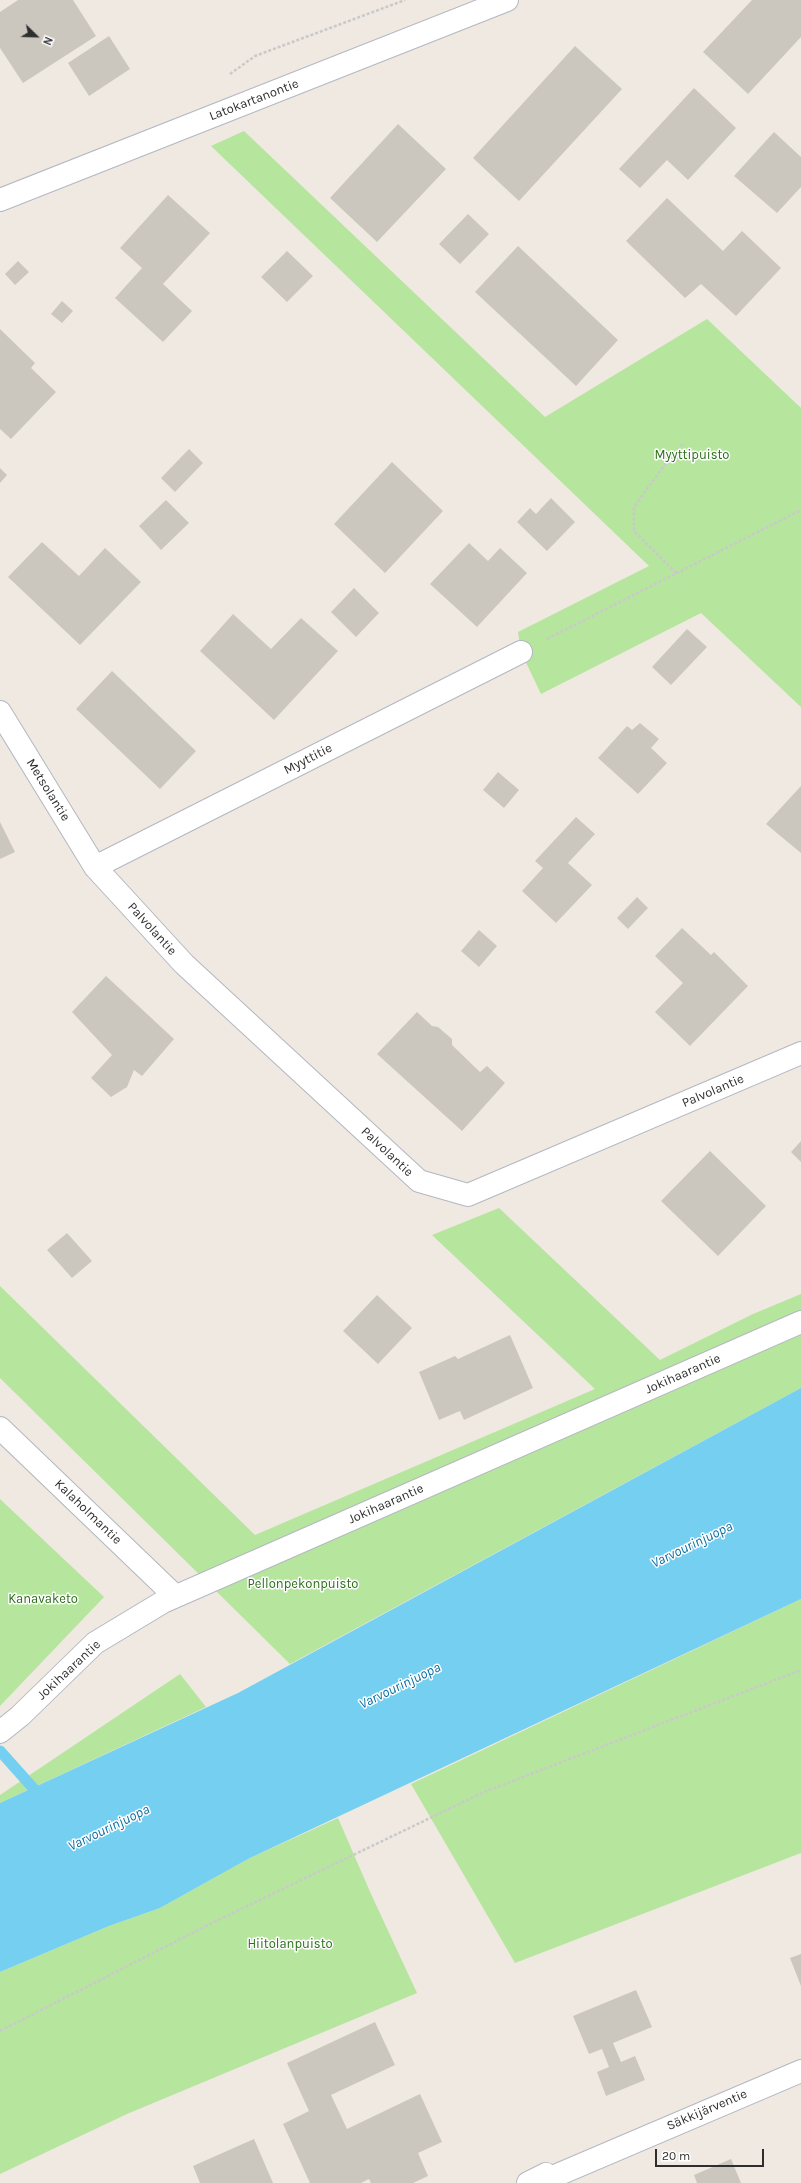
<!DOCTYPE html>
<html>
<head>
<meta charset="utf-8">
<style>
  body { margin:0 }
  #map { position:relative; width:801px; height:2183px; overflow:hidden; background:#efe9e1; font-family:Karla,sans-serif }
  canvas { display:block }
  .north { position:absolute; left:16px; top:16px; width:40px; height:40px; -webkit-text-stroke:3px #fff; paint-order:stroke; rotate:113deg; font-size:11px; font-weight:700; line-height:16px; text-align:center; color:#2e2e2e }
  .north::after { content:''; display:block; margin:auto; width:14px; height:18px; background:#2e2e2e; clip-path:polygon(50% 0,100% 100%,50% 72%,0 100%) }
  .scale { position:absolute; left:655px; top:2149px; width:109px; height:18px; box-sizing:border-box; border:2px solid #2e2e2e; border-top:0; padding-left:5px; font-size:12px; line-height:14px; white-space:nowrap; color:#2e2e2e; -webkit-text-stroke:3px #fff; paint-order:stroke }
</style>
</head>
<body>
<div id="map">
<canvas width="801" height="2183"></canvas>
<div class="north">N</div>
<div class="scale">20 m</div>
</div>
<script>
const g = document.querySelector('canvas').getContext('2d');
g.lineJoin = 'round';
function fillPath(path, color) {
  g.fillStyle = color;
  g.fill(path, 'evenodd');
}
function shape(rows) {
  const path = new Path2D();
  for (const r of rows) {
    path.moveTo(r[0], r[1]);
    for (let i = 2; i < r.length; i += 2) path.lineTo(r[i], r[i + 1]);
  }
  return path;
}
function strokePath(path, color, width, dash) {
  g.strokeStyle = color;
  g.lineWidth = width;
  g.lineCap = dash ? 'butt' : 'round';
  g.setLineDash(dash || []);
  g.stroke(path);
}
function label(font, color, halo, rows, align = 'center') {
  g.font = font + ' Karla,sans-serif';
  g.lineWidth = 3;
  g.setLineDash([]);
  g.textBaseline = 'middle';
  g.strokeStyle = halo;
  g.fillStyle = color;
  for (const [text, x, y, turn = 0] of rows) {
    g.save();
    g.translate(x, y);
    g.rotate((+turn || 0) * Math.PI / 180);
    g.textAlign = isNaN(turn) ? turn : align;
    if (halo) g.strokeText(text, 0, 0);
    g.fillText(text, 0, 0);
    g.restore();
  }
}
const green = shape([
  [244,131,545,417,707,319,801,408,801,707,701,613,541,694,521,652,518,632,649,566,211,146],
  [499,1208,660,1360,753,1314,801,1294,801,1388,290,1664,0,1378,0,1286,255,1535,595,1389,432,1235],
  [0,1499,104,1597,0,1706],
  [801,1599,801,1853,515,1963,411,1784],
  [180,1674,206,1707,0,1803,0,1795],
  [338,1818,371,1894,417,1993,127,2114,0,2174,0,1972,109,1926,160,1908,248,1859]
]);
const water = shape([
  [801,1388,801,1599,248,1859,160,1908,109,1926,0,1972,0,1803,238,1693]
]);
const stream = shape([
  [0,1751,42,1798]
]);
const building = shape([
  [18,0,73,0,96,36,23,83,0,48,0,12],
  [752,0,801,0,801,37,748,94,703,52],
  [109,36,130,69,89,96,68,63],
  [575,46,622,89,519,201,473,158],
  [694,88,736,128,688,180,667,160,640,188,619,169],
  [398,124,446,169,377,242,330,198],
  [774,132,801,157,801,187,777,213,734,176],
  [168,195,210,233,163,284,192,311,163,342,115,298,142,268,120,248],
  [667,198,723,251,742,231,781,268,736,316,701,284,685,298,626,241],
  [468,214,489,234,460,264,439,244],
  [518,246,618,340,576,386,475,292],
  [287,251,313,276,287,302,261,277],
  [18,261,29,272,15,285,5,274],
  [62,301,73,311,62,323,51,314],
  [0,329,35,363,31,368,56,392,11,439,0,429],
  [189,449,203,463,175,492,161,478],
  [392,462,443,511,385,573,334,524],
  [0,468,7,475,0,483],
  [551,498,575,522,547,551,517,522,530,508,536,514],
  [166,500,189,523,161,550,139,526],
  [42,542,79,576,105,548,141,582,80,645,8,577],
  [469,543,488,561,500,548,527,573,477,627,430,584],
  [354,588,379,613,356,637,331,612],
  [233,614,271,649,301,618,338,651,274,720,200,651],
  [687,629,707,647,671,685,652,667],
  [112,671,196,751,160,789,76,709],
  [640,723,659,739,651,748,667,763,638,794,598,758,627,726,632,730],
  [498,772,519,790,504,808,483,790],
  [801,786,801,853,766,824],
  [576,817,595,834,568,863,592,885,556,923,522,891,543,868,535,861],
  [0,822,15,852,0,859],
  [637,897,648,908,628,929,617,918],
  [682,928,711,955,714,952,748,986,690,1046,655,1012,683,983,655,956],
  [479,930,497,946,479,967,461,951],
  [106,976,174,1039,142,1076,134,1070,127,1087,111,1097,91,1078,112,1055,72,1012],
  [417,1012,432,1026,438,1027,452,1039,452,1045,480,1072,487,1066,505,1083,462,1131,377,1054],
  [801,1141,801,1162,791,1152],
  [710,1151,766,1206,718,1256,661,1201],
  [67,1233,92,1261,72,1278,47,1250],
  [377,1295,412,1328,378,1364,343,1331],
  [510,1335,533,1388,464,1420,460,1411,439,1420,419,1372,455,1356,458,1359],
  [801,1954,801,1986,790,1958],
  [636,1990,652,2027,613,2043,621,2062,635,2056,645,2080,606,2096,597,2072,609,2067,602,2049,589,2054,573,2016],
  [375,2022,395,2065,331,2095,347,2129,420,2094,442,2142,418,2153,428,2176,413,2183,371,2183,369,2179,361,2183,310,2183,283,2124,309,2111,287,2063],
  [254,2139,273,2183,200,2183,193,2166],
  [731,2159,741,2183,697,2183,694,2175]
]);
const path = shape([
  [230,74,255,56,405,0],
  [676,573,634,531,634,507,663,467,683,444],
  [547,639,801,510],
  [0,2031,210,1924,484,1792,801,1670]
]);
const street = shape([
  [0,200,507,0],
  [0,712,95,867,184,964,419,1181,468,1195,801,1053],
  [95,867,521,652],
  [0,1428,175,1596],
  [0,1732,20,1716,95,1643,163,1602,801,1322],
  [528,2183,546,2174,550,2178,801,2071]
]);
const streetNames = [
  ["Latokartanontie",254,100,-21],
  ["Myyttitie",308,759,-27],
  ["Metsolantie",48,790,58],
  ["Palvolantie",152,929,48],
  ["Palvolantie",713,1091,-23],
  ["Palvolantie",387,1152,43],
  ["Jokihaarantie",683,1374,-24],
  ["Jokihaarantie",386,1504,-24],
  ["Kalaholmantie",88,1512,44],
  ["Jokihaarantie",69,1670,-43],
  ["Säkkijärventie",707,2110,-23]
];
const parkNames = [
  ["Myyttipuisto",692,455],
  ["Pellonpekonpuisto",303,1584],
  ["Kanavaketo",43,1599],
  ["Hiitolanpuisto",290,1944]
];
const waterNames = [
  ["Varvourinjuopa",692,1545,-26],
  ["Varvourinjuopa",400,1686,-26],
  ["Varvourinjuopa",109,1828,-26]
];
fillPath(green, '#b6e59e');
fillPath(water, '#75cff0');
strokePath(stream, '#75cff0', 11);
fillPath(building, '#cbc7bf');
strokePath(street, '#b4b7c1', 24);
strokePath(path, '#c9c9c9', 2.5, [3, 2]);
strokePath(street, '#fff', 22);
label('13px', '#2e2e2e', '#fff', streetNames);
label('13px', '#2c6e1b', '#fff', parkNames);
label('italic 14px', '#0d6fa3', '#fff', waterNames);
</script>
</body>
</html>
